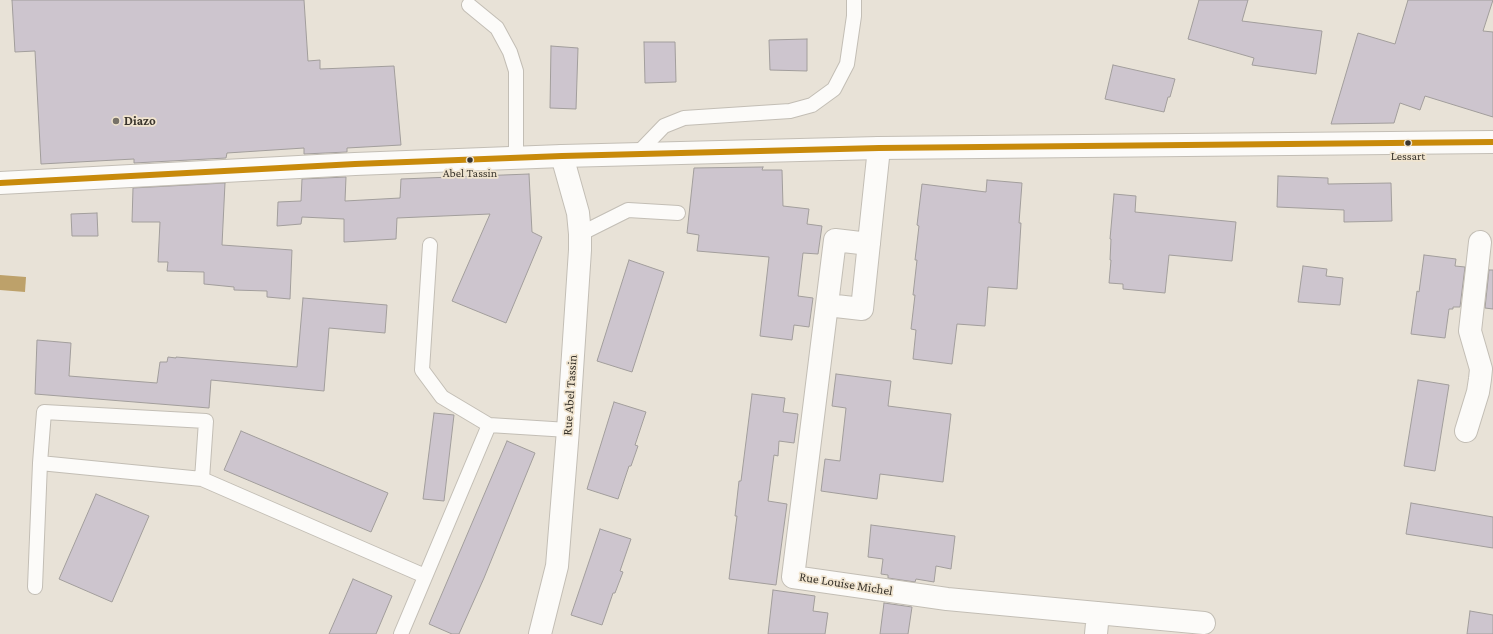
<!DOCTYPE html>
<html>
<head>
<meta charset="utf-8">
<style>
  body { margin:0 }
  canvas { display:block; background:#e8e2d7 }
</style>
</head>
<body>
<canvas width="1493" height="634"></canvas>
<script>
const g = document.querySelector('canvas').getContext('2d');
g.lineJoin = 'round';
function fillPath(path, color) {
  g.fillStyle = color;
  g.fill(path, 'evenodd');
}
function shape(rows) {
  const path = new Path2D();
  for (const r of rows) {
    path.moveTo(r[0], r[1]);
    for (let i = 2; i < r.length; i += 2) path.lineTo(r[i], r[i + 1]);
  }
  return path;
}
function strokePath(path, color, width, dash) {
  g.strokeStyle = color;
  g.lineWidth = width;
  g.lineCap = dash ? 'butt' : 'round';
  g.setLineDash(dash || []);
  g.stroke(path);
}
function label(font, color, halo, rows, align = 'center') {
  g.font = font + ' "Crimson Pro",serif';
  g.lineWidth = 3.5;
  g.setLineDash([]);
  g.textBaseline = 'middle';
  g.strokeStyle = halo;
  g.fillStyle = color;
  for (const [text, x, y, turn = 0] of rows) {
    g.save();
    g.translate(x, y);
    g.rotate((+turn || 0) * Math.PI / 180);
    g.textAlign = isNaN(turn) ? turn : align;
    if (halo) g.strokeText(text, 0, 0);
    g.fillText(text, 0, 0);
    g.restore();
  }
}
const water = shape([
  [0,275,26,277,25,292,0,290]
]);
const building = shape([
  [12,0,304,0,308,61,320,60,320,69,394,66,401,145,347,148,347,152,304,154,304,148,227,153,226,158,134,163,134,159,41,164,35,51,15,52,12,0],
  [1199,0,1248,0,1242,21,1322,31,1316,74,1252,65,1254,58,1188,39,1199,0],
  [1408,0,1493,0,1483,31,1493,32,1493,117,1425,96,1420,110,1400,103,1394,123,1331,124,1358,33,1395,44,1408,0],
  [807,39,807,71,770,70,769,40,807,39],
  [644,42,675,42,676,82,645,83,644,42],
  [551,46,578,48,576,109,550,108,551,46],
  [1113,65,1175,79,1170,97,1168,97,1164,112,1105,99,1113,65],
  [763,167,762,170,782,170,783,206,809,209,807,224,822,226,818,254,803,253,798,296,813,298,809,327,794,325,792,340,760,336,769,257,697,251,699,235,687,233,694,168,763,167],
  [529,174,532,232,542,237,506,323,452,301,490,214,397,218,396,239,344,242,344,219,302,217,301,224,277,226,278,202,301,201,302,179,346,177,345,201,400,198,401,179,529,174],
  [1278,176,1328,178,1328,184,1391,183,1392,221,1344,222,1344,210,1277,207,1278,176],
  [987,180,1022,183,1019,223,1021,223,1017,289,988,287,985,326,957,324,952,364,913,359,916,330,911,329,915,295,913,295,917,260,915,260,919,226,917,225,922,184,986,192,987,180],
  [225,183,222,245,292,250,290,299,267,297,267,291,234,290,234,287,204,284,204,272,167,271,168,262,158,262,160,222,132,222,133,188,225,183],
  [1114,194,1136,196,1135,212,1236,222,1232,261,1169,255,1165,293,1123,289,1123,284,1109,283,1111,260,1110,260,1111,239,1110,239,1114,194],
  [97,213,98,236,72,236,71,214,97,213],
  [1424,255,1456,259,1455,266,1465,267,1460,307,1453,307,1453,309,1449,309,1445,338,1411,334,1417,291,1419,292,1424,255],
  [629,260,664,272,632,372,597,361,629,260],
  [1303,266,1327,269,1326,276,1343,278,1340,305,1298,302,1303,266],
  [1489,270,1493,270,1493,309,1485,308,1489,270],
  [303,298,387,305,385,333,329,328,324,391,211,380,209,408,35,394,37,340,71,343,69,376,157,383,160,362,167,362,168,357,176,358,176,357,297,367,303,298],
  [836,374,891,381,888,406,951,414,943,482,880,474,877,499,821,491,825,459,840,461,846,408,832,406,836,374],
  [1418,380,1449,385,1435,471,1404,466,1418,380],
  [752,394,785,398,783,412,798,414,794,443,779,441,778,456,774,455,768,501,787,504,776,585,729,579,737,516,735,516,739,481,741,481,752,394],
  [614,402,646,412,635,445,638,446,631,466,629,466,618,499,587,489,614,402],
  [434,413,454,415,444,501,423,499,434,413],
  [241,431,388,493,371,532,224,470,241,431],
  [507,441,535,453,484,578,459,634,452,634,429,624,507,441],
  [96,494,149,516,112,602,59,579,96,494],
  [1411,503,1493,517,1493,548,1406,534,1411,503],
  [871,525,955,536,951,569,936,566,934,582,916,579,915,582,888,578,888,575,881,574,883,559,868,557,871,525],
  [600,529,631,539,620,571,623,572,615,593,613,593,602,625,571,615,600,529],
  [353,579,392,596,376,634,329,634,353,579],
  [773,590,815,596,813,611,828,613,825,634,768,634,773,590],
  [884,603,912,607,908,634,880,634,884,603],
  [1470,611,1493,615,1493,634,1467,634,1470,611]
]);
const service = shape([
  [469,5,497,28,510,52,516,71,516,158],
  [637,154,664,126,684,118,790,111,812,105,834,89,847,64,854,16,854,0],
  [580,234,628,210,678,213],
  [430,245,422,370,442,397,489,425],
  [40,463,202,479,425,576],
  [35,587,40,463,44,412,206,421,202,479],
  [401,634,489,425,568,430]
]);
const minor = shape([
  [869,244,835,240,793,577,947,599,1204,623],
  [827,305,862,309,879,148],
  [1466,431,1478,392,1480,379,1481,369,1470,331,1480,242],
  [540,634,557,566,568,430,580,250,580,234,578,213,562,156],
  [1096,634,1098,613]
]);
const secondary = shape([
  [0,183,355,164,562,156,879,148,1493,142]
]);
const bus1 = shape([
  [0,183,355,164,562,156,879,148,1493,142]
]);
const markers = [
  [116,121,4,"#777268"],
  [1408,143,3.5,"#3a352d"],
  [470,160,3.5,"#3a352d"]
];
const busNames = [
  ["Lessart",1408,156],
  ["Abel Tassin",470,173]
];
const poiNames = [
  ["Diazo",124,121]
];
const streetNames = [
  ["Rue Abel Tassin",570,395,-86],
  ["Rue Louise Michel",846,584,9]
];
fillPath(water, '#bda16a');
fillPath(building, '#cdc5ce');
strokePath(building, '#a29e9c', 1);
strokePath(service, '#c3beb5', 16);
strokePath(minor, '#c3beb5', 24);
strokePath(secondary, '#c3beb5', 24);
strokePath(service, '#fcfbf9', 14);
strokePath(minor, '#fcfbf9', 22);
strokePath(secondary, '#fcfbf9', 22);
strokePath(bus1, '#c88a0b', 6);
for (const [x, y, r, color] of markers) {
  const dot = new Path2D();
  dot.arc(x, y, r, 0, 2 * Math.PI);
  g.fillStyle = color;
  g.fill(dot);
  strokePath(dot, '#f0e4cf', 1.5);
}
label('12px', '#3a352d', '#f0e4cf', busNames);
label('bold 13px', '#3a352d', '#f0e4cf', poiNames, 'left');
label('13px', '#3a352d', '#f0e4cf', streetNames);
</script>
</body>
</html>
